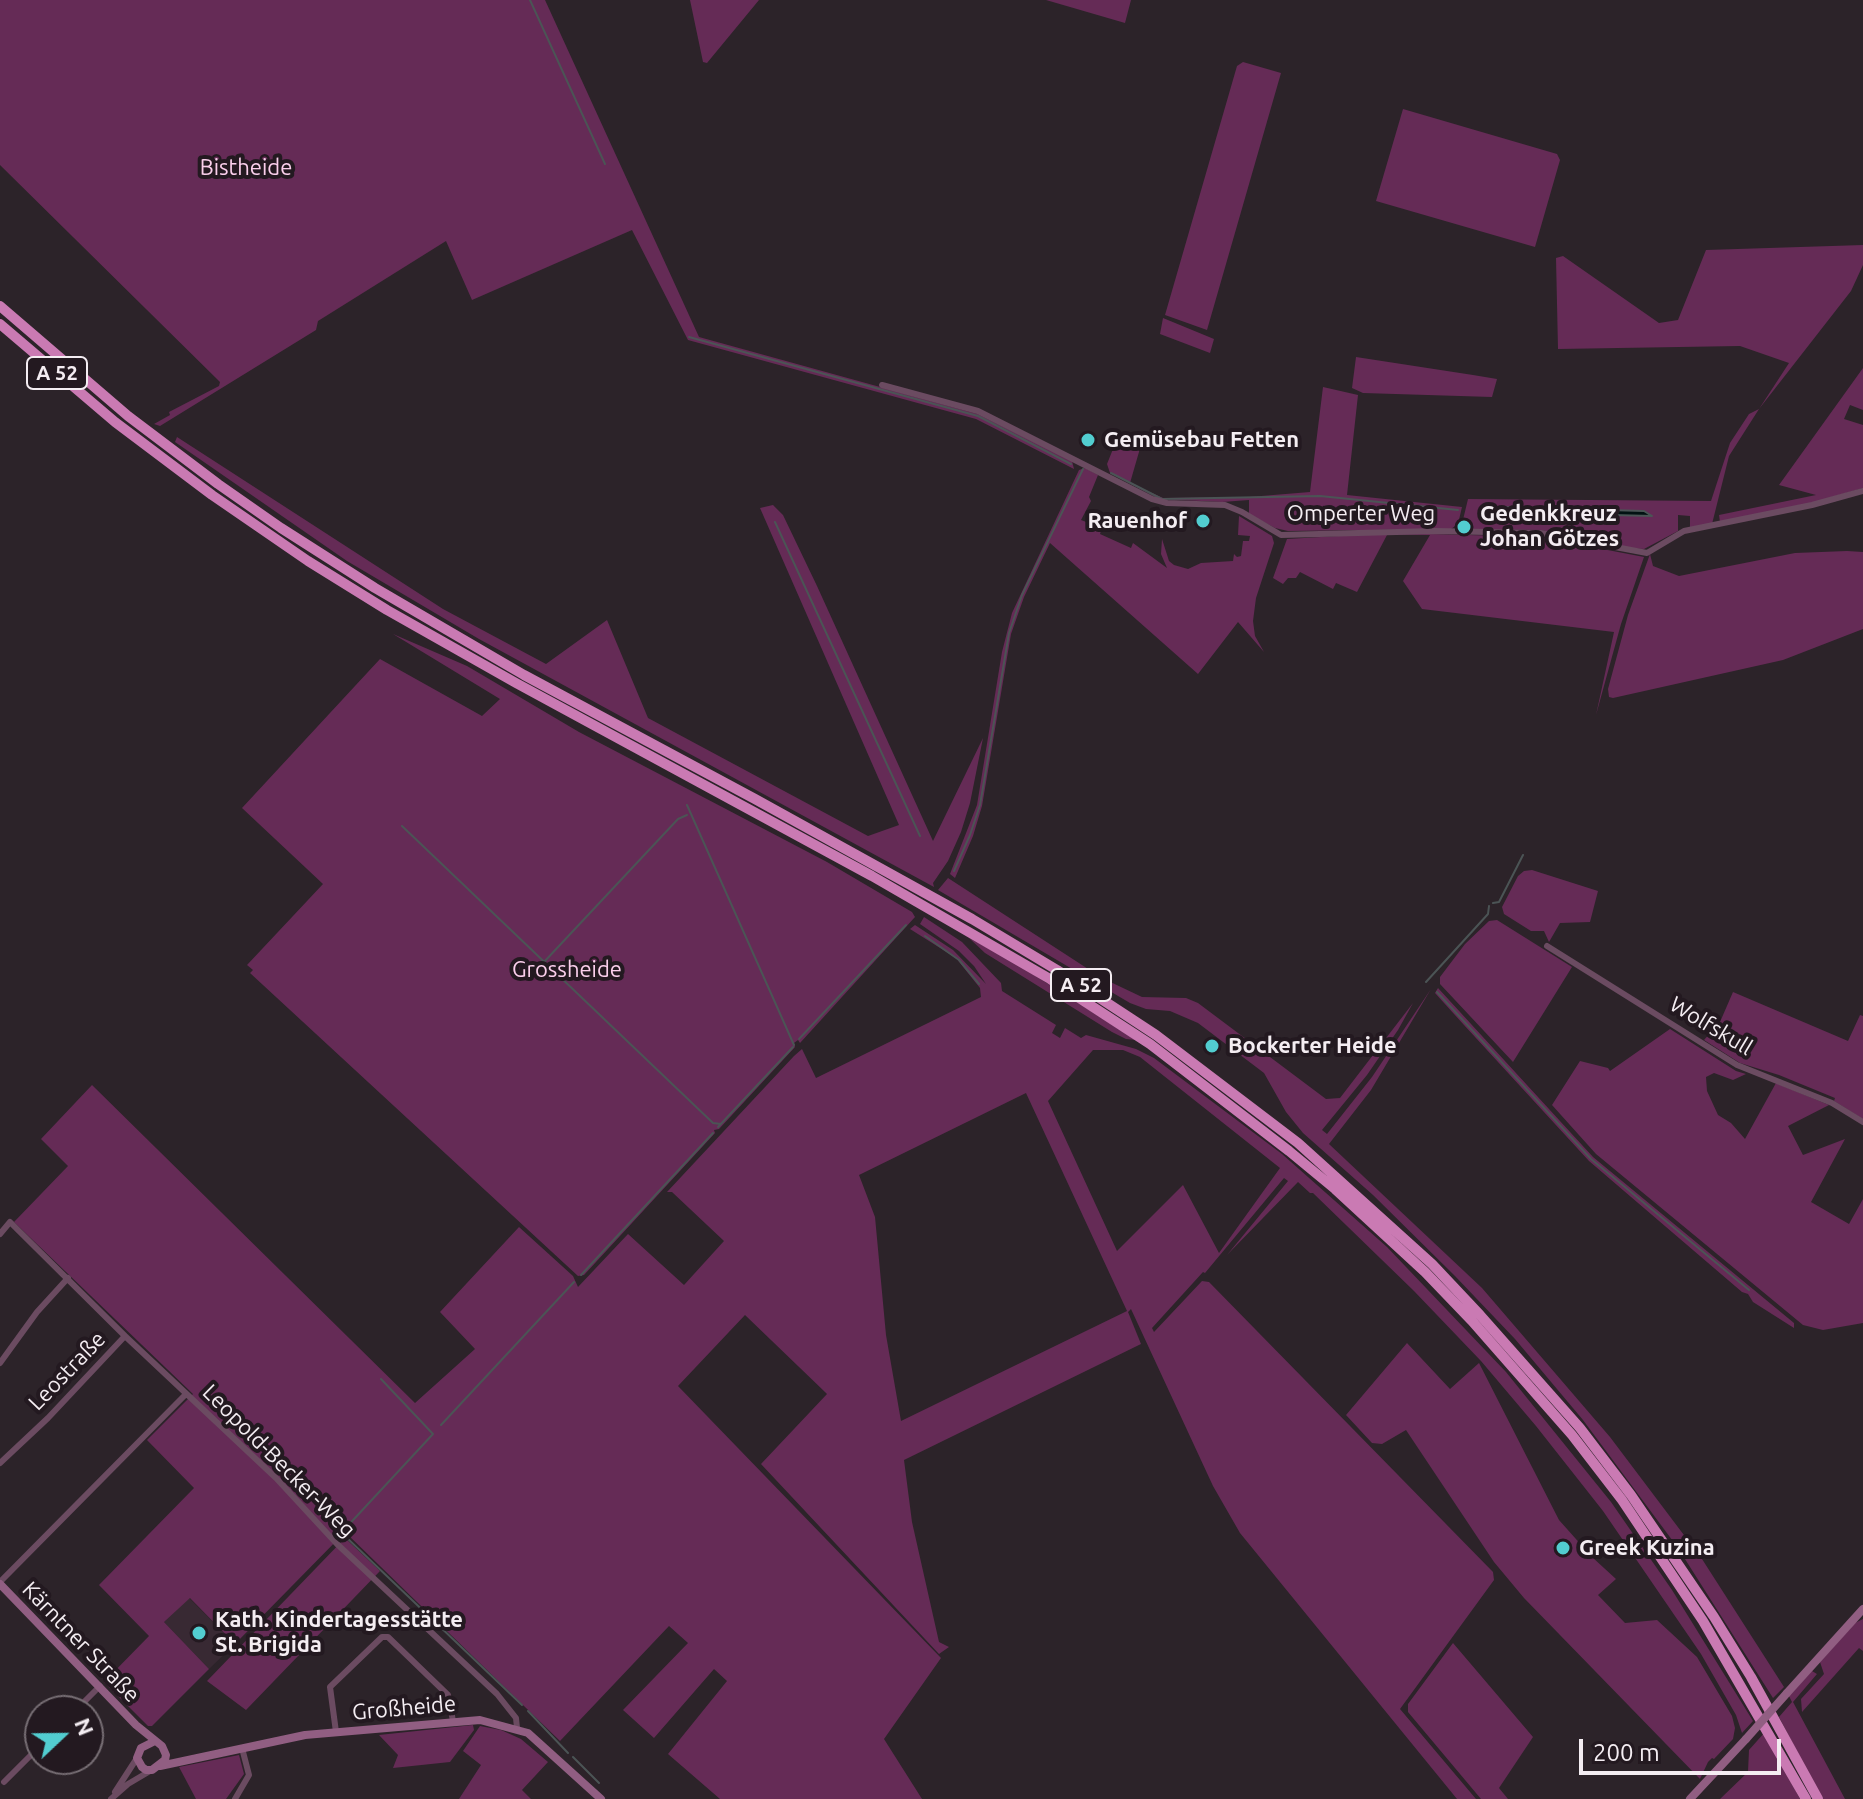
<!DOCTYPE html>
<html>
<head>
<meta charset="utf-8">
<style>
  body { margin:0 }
  #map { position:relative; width:1863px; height:1799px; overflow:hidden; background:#2c2329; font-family:Ubuntu,sans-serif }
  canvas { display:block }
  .north { position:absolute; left:24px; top:1695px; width:80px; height:80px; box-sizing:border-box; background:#231920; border:2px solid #776e74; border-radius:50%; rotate:68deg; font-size:22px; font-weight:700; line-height:32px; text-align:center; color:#f4edf2 }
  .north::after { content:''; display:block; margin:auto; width:28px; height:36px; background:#52cdd0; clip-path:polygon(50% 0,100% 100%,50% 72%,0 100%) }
  .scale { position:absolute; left:1579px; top:1739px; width:202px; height:36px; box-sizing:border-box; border:4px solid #f4edf2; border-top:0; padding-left:10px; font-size:24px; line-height:28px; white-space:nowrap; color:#f4edf2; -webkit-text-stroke:6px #231920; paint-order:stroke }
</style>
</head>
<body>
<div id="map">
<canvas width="1863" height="1799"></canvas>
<div class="north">N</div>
<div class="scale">200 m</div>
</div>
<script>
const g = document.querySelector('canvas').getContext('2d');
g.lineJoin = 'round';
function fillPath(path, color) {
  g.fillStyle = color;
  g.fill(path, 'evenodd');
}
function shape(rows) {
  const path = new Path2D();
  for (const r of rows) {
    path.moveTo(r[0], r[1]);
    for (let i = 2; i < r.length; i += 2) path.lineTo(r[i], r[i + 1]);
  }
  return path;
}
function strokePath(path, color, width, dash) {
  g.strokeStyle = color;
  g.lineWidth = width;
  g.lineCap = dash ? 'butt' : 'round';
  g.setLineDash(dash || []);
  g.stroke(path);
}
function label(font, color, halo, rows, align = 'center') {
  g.font = font + ' Ubuntu,sans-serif';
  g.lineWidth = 8;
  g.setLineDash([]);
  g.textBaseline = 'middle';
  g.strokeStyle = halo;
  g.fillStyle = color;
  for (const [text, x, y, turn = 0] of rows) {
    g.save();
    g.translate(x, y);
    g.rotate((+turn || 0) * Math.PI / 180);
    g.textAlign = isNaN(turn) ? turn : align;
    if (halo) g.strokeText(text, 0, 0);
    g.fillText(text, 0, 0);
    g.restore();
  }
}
const built = shape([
  [189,1598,235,1644,209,1669,164,1622]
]);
const green = shape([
  [0,0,545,0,699,337,978,414,1072,461,1074,469,976,419,688,340,632,230,472,300,446,241,318,321,316,330,160,426,154,424,170,415,169,412,219,386,220,382,0,165],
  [690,0,759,0,707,63,703,62],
  [1046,0,1131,0,1125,23],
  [1243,62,1281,73,1207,330,1165,315,1237,66],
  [1403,109,1557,154,1560,160,1535,247,1376,201],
  [1863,245,1863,265,1851,291,1759,409,1729,456,1712,524,1690,528,1690,516,1678,515,1678,531,1644,549,1625,548,1541,530,1465,529,1462,524,1468,499,1711,501,1730,443,1749,414,1759,409,1789,363,1740,346,1558,349,1556,258,1563,256,1659,323,1678,320,1706,250],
  [1163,318,1214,339,1210,353,1160,334],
  [1356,357,1473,375,1497,379,1492,397,1363,393,1352,388],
  [1863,368,1863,410,1850,405,1844,419,1863,425,1863,488,1812,503,1720,522,1719,515,1816,495,1779,485],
  [1323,387,1358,395,1347,495,1462,507,1458,524,1451,529,1288,531,1275,528,1249,514,1249,500,1222,502,1159,499,1110,473,1107,464,1115,444,1141,445,1130,483,1163,498,1249,497,1310,492],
  [177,437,443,609,546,664,607,620,648,718,868,836,899,825,760,508,773,505,783,515,817,586,933,841,983,738,970,803,961,832,948,861,933,883,934,887,479,639,347,561,175,442],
  [1085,468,1098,475,1089,497,1091,501,1081,520,1102,528,1100,534,1131,548,1133,543,1167,568,1161,554,1162,539,1169,561,1174,565,1188,569,1201,563,1233,561,1234,554,1237,557,1241,556,1243,541,1249,541,1250,536,1238,535,1239,516,1272,536,1274,543,1256,598,1253,621,1255,636,1264,652,1238,622,1198,674,1050,543,1024,597,1011,634,982,806,973,836,955,878,950,874,977,805,1002,652,1012,613,1079,470],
  [1431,534,1540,537,1644,557,1621,624,1596,715,1614,632,1422,609,1403,581,1430,535,1387,535,1357,592,1336,583,1333,589,1300,572,1296,578,1288,578,1283,584,1273,578,1287,539,1355,535],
  [1847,551,1863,552,1863,629,1783,660,1613,698,1609,697,1608,689,1628,615,1650,554,1653,566,1679,576,1795,553],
  [393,634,467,666,579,732,827,862,912,912,915,917,800,1043,798,1040,794,1043,795,1047,719,1129,714,1130,715,1133,584,1275,578,1276,250,973,253,970,247,965,323,884,242,808,380,659,482,716,500,699],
  [1532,870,1598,891,1590,922,1560,923,1549,942,1544,931,1531,931,1504,914,1502,907,1518,876,1524,871],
  [948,878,1102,978,1142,997,1186,998,1198,1003,1326,1099,1340,1098,1413,1003,1398,1030,1367,1075,1322,1130,1327,1134,1372,1077,1431,989,1371,1090,1329,1144,1482,1288,1610,1437,1702,1559,1784,1687,1773,1698,1678,1548,1583,1420,1515,1339,1455,1276,1373,1195,1303,1133,1286,1112,1264,1073,1198,1023,1170,1011,1146,1009,1130,1003,938,890],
  [924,917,962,942,1001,983,1002,991,1056,1025,1052,1033,1060,1038,1065,1028,1081,1038,1086,1035,1136,1049,1154,1058,1282,1154,1387,1247,1506,1372,1611,1502,1672,1590,1753,1721,1742,1733,1736,1715,1701,1654,1603,1511,1536,1426,1481,1361,1414,1291,1313,1193,1310,1193,1298,1182,1227,1255,1288,1181,1284,1178,1205,1273,1203,1272,1152,1328,1154,1332,1202,1281,1209,1282,1493,1572,1494,1580,1400,1709,1476,1799,1457,1799,1240,1533,1213,1486,1131,1309,1128,1312,1141,1344,904,1460,912,1522,939,1642,949,1647,939,1654,761,1464,827,1394,825,1392,745,1315,678,1386,941,1658,884,1739,922,1799,720,1799,668,1754,727,1681,714,1669,654,1738,623,1710,688,1643,669,1626,560,1741,345,1532,235,1644,190,1598,164,1622,209,1669,152,1726,148,1726,104,1682,149,1636,99,1585,194,1488,147,1440,193,1394,14,1222,68,1166,41,1139,92,1085,415,1403,475,1349,440,1312,519,1227,573,1276,578,1287,628,1234,684,1285,724,1241,672,1192,667,1192,794,1056,802,1049,816,1078,981,997,980,988,956,958,910,929,915,925,953,950,986,984,974,966,959,951,920,924],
  [1093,1050,1123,1050,1140,1057,1280,1168,1219,1253,1183,1185,1117,1251,1048,1101],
  [1026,1093,1127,1311,901,1421,886,1335,875,1217,859,1175],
  [1497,920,1572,967,1513,1062,1440,984,1440,977,1465,944,1489,921],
  [969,938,1012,961,1136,1040,1126,1039,1112,1032,985,953],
  [1438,988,1593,1157,1794,1323,1794,1328,1753,1302,1748,1294,1742,1292,1589,1161,1464,1025,1435,993],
  [1733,992,1848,1041,1860,1015,1863,1016,1863,1119,1834,1101,1835,1098,1779,1075,1740,1063,1704,1040,1720,1022],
  [1670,1029,1736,1071,1746,1074,1733,1080,1714,1073,1706,1077,1707,1091,1718,1115,1731,1123,1745,1139,1776,1083,1829,1105,1788,1126,1803,1155,1845,1139,1811,1202,1849,1224,1863,1199,1863,1323,1823,1330,1803,1325,1596,1154,1552,1105,1580,1061,1608,1068,1610,1071],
  [1407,1343,1450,1389,1479,1363,1559,1520,1592,1557,1616,1579,1598,1595,1625,1623,1657,1620,1697,1657,1732,1716,1735,1728,1733,1739,1714,1759,1712,1758,1708,1762,1700,1779,1524,1598,1494,1562,1406,1430,1382,1444,1372,1443,1346,1415],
  [345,1538,380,1571,246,1710,207,1681],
  [1863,1619,1863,1651,1859,1648,1802,1712,1801,1699,1824,1674,1820,1662,1855,1623],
  [1453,1643,1533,1737,1499,1788,1508,1799,1481,1799,1408,1712,1408,1704],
  [1812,1671,1817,1674,1793,1702,1845,1799,1822,1799,1779,1717,1792,1702,1789,1696],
  [473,1725,474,1730,450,1762,393,1768,398,1755,379,1735],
  [480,1726,501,1730,521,1739,548,1762,522,1790,531,1799,459,1799,481,1765,463,1751],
  [1765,1732,1800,1799,1720,1799,1748,1772,1749,1750],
  [239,1755,244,1774,226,1799,196,1799,179,1767]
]);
const water = shape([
  [1503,507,1644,511,1652,516,1492,512,1492,508,1503,507]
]);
const stream = shape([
  [530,0,605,164],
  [689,337,978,416,1071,464],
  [1111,473,1162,499,1320,496,1458,510],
  [775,522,920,836],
  [687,805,794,1045],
  [402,826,713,1123,721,1124],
  [954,871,970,835,980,805,1009,633,1022,595,1083,469],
  [1493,903,1499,902,1523,855],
  [925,936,959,960,979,984],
  [544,962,678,819,687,815],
  [1426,982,1488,914,1489,906],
  [1437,992,1591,1159,1749,1290],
  [799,1039,906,925],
  [718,1127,793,1047],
  [581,1275,713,1133],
  [441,1425,574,1282],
  [330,1522,342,1532,433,1434,381,1379],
  [347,1538,522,1705],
  [528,1711,568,1753],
  [573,1757,599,1783]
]);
const street = shape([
  [882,385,978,411,1152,499,1167,503,1225,505,1242,512,1281,535,1435,531,1541,533,1647,553,1684,531,1812,505,1863,491],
  [1547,946,1737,1065,1832,1103,1863,1122],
  [0,1234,10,1222,19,1231,125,1336,276,1478,337,1544,497,1694,516,1718,517,1728],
  [0,1363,37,1312,68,1278],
  [0,1463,48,1418,125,1336],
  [0,1582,186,1394],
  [75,1711,100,1686],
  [336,1732,330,1687,382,1637,388,1637,448,1695,453,1721],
  [4,1782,40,1746],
  [115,1792,137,1758],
  [111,1799,128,1784,150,1771],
  [235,1799,249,1775,242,1748]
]);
const secondary = shape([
  [0,1584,136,1725,162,1746,166,1755,165,1760,152,1770,146,1770,142,1767,137,1758,141,1748,155,1741],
  [1787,1693,1863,1609],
  [160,1766,305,1735,480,1720,528,1733,601,1799],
  [1690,1799,1746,1739]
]);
const highway = shape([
  [0,306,128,416,218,484,281,528,375,588,524,675,755,799,972,919,1057,970,1156,1035,1298,1143,1432,1264,1480,1315,1580,1428,1631,1495,1714,1617,1751,1677,1818,1799],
  [0,324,115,422,212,495,308,561,387,610,516,683,872,876,1050,979,1150,1044,1289,1151,1335,1189,1425,1272,1472,1321,1572,1435,1622,1500,1703,1621,1806,1799]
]);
const secondaryBridge = shape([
  [1746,1739,1787,1693]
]);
const markers = [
  [1088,440,8,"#52cdd0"],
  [1203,521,8,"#52cdd0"],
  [1464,527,8,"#52cdd0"],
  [1212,1046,8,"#52cdd0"],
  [1563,1548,8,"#52cdd0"],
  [199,1633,8,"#52cdd0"]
];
const shields = [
  [57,373,60],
  [1081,985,60]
];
const shieldNames = [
  ["A 52",57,373],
  ["A 52",1081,985]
];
const parkNames = [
  ["Bistheide",246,168],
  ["Grossheide",567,970]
];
const poiNames = [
  ["Gemüsebau Fetten",1104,440],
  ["Gedenkkreuz",1480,514],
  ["Johan Götzes",1480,539],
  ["Rauenhof",1187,521,"right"],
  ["Bockerter Heide",1228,1046],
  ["Greek Kuzina",1579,1548],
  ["Kath. Kindertagesstätte",215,1620],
  ["St. Brigida",215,1645]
];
const streetNames = [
  ["Omperter Weg",1361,514],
  ["Wolfskull",1711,1026,31],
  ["Leostraße",67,1371,-46],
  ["Leopold-Becker-Weg",279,1461,45],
  ["Kärntner Straße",81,1642,46],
  ["Großheide",404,1708,-5]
];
fillPath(built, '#382933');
fillPath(green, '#652b56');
fillPath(water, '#021212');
strokePath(water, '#4b5455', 2);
strokePath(stream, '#4b5455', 2);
strokePath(street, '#6b4b61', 6);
strokePath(secondary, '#915e82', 8);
strokePath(highway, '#ca7ab3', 10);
strokePath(secondaryBridge, '#915e82', 8);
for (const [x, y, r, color] of markers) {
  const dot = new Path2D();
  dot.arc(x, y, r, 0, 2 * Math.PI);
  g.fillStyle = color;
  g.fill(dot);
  strokePath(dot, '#231920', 3);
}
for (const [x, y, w] of shields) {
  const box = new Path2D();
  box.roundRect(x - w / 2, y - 16, w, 32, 6);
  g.fillStyle = '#231920';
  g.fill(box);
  strokePath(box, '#f4edf2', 2);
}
label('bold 20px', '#f4edf2', null, shieldNames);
label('22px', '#fbcfec', '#231920', parkNames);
label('bold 22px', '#f4edf2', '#231920', poiNames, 'left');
label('22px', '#f4edf2', '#231920', streetNames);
</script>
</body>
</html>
